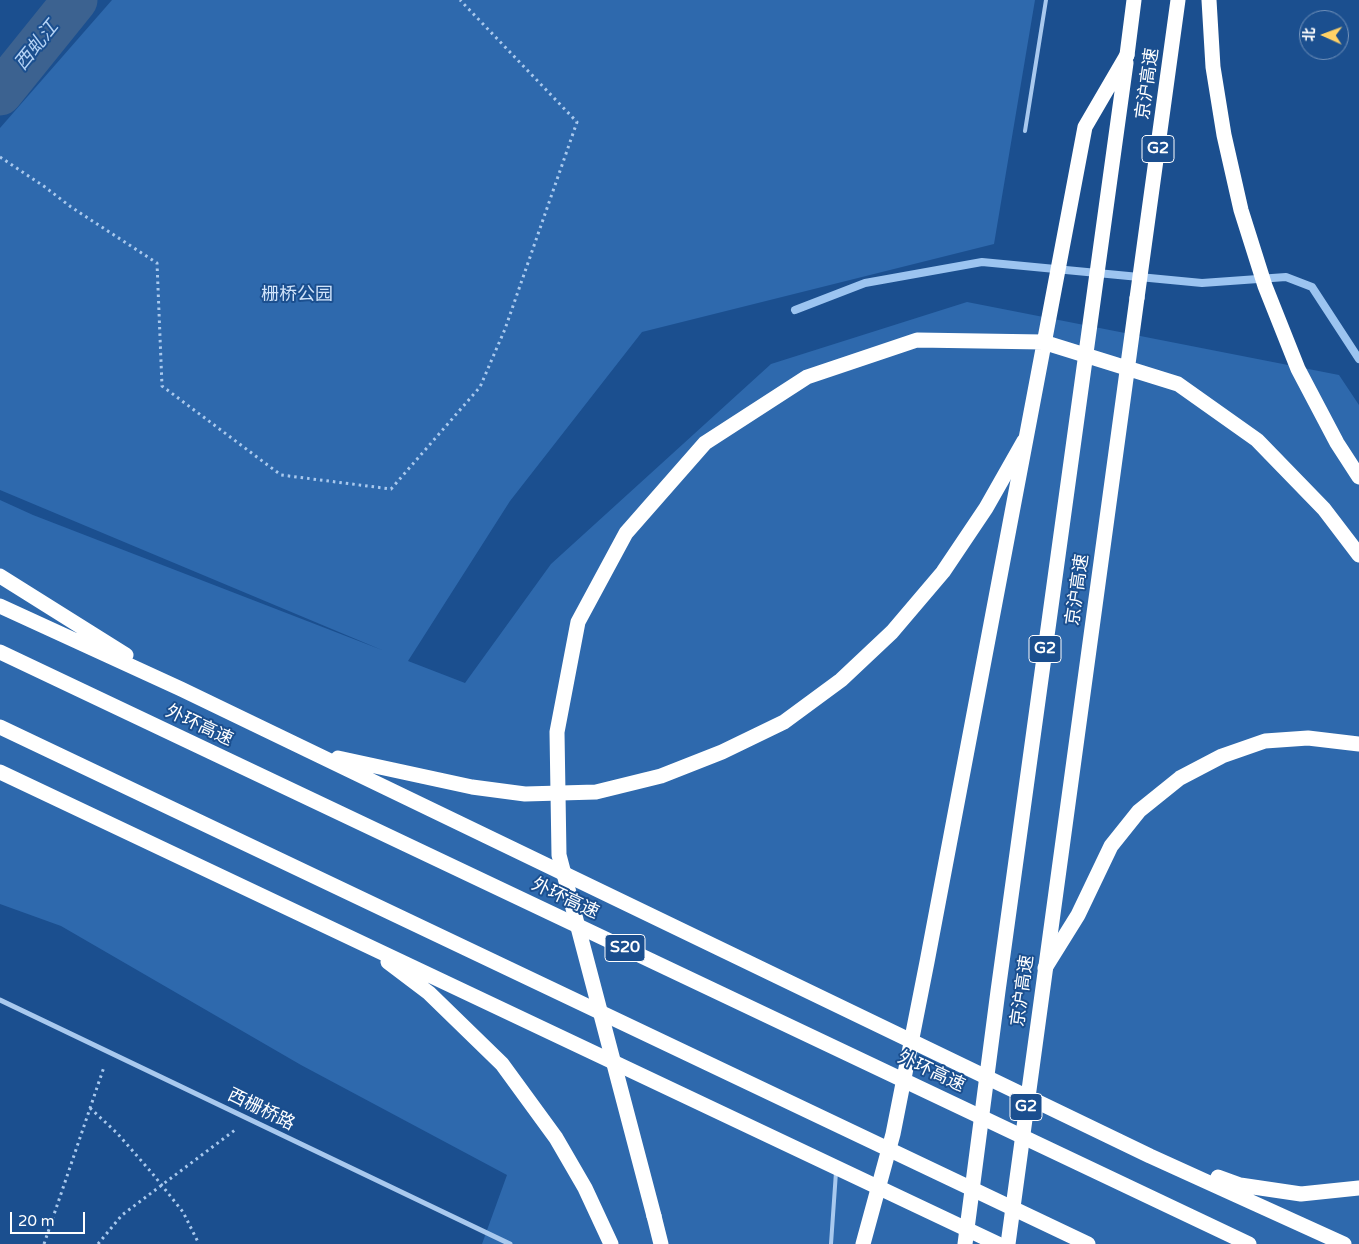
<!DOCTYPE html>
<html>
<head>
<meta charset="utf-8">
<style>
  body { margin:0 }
  #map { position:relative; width:1359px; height:1244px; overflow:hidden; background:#1b4f8f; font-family:"Varela Round","Noto Sans SC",sans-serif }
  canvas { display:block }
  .north { position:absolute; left:1299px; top:10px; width:50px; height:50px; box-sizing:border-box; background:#1b4f8f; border:1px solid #7695bc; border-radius:50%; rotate:272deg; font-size:14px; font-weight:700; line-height:20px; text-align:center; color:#fff }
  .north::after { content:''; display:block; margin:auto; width:18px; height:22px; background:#ffd166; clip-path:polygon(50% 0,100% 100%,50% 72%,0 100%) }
  .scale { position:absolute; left:10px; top:1212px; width:75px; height:22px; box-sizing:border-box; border:2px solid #fff; border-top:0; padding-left:6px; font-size:15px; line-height:18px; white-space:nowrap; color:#fff; -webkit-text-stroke:4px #1b4f8f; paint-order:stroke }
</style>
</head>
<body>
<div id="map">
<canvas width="1359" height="1244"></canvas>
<div class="north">北</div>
<div class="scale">20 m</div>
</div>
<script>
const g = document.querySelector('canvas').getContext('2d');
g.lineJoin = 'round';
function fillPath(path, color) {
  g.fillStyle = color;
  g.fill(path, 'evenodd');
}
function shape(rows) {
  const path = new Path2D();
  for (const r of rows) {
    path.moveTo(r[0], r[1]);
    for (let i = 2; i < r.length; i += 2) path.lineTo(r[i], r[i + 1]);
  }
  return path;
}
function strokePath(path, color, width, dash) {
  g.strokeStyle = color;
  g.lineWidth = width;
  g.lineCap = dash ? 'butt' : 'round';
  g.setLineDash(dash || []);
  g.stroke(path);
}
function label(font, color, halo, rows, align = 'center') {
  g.font = font + ' "Varela Round","Noto Sans SC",sans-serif';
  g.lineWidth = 4;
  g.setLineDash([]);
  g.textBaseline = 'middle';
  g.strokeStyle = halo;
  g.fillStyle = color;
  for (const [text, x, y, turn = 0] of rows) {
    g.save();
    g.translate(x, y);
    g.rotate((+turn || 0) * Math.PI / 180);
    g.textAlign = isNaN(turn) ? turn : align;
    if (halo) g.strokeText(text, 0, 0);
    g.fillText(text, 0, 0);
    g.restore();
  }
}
const green = shape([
  [112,0,1035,0,994,244,642,332,510,501,408,661,465,683,551,564,771,364,967,302,1339,375,1359,405,1359,1244,482,1244,507,1175,301,1065,61,926,0,904,0,500,33,515,382,650,0,490,0,128]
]);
const stream = shape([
  [795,310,865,283,982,262,1202,283,1286,277,1312,287,1359,359]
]);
const river = shape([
  [0,93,75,0]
]);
const path = shape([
  [0,157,45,187,71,207,157,263,162,386,281,475,391,489,480,387,505,329,577,122,460,0],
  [90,1108,117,1133,152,1173,183,1212,199,1244],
  [44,1244,104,1067],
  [98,1244,122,1215,235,1130]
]);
const service = shape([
  [1025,131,1046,0],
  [831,1244,836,1172]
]);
const minor = shape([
  [0,1000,510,1244]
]);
const motorway = shape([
  [1209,0,1213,67,1224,135,1241,210,1265,286,1298,369,1337,443,1359,477],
  [1127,55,1134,0],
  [1137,298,1178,0],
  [0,576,126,655],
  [0,606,181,689,1150,1156,1344,1244],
  [0,652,1249,1244],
  [0,727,1088,1244],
  [338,758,472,787,525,794,596,792,661,776,722,752,784,722,841,680,892,632,943,572,986,508,1024,441],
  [0,772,998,1244],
  [388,962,429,993,502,1064,556,1138,585,1188,611,1244],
  [1045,968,1078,915,1111,846,1139,811,1180,778,1222,756,1265,741,1308,738,1359,744],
  [1218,1177,1240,1185,1301,1194,1359,1188],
  [654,1216,661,1244]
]);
const motorwayBridge = shape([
  [654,1216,559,855,557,732,578,622,626,533,705,443,807,377,917,340,1043,342,1178,384,1257,440,1324,509,1359,555],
  [863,1244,893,1134,927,962,1085,127,1127,55],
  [965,1244,998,991,1126,63],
  [1008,1244,1137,298]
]);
const shields = [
  [1158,149,32],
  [1045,649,32],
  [625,948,40],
  [1026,1107,32]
];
const shieldNames = [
  ["G2",1158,149],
  ["G2",1045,649],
  ["S20",625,948],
  ["G2",1026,1107]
];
const streetNames = [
  ["京沪高速",1148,84,-82],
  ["京沪高速",1078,590,-82],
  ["外环高速",199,726,25],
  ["外环高速",565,899,25],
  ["京沪高速",1023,991,-82],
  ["外环高速",931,1072,25],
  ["西栅桥路",261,1110,26]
];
const parkNames = [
  ["栅桥公园",297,295]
];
const waterNames = [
  ["西虬江",37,46,-51]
];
fillPath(green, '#2e69ad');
strokePath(stream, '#9cc4f0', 8);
strokePath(river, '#3c6290', 45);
strokePath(path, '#a9c9ee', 3, [2.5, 4]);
strokePath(service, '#a9c9ee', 4);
strokePath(minor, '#a9c9ee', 5);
strokePath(motorway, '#fff', 15);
strokePath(motorwayBridge, '#fff', 15);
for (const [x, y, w] of shields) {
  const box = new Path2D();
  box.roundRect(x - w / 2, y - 13.5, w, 27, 4);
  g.fillStyle = '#1b4f8f';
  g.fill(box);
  strokePath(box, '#fff', 1);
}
label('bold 16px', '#fff', null, shieldNames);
label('18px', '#fff', '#1b4f8f', streetNames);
label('18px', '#cfe3fa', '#1b4f8f', parkNames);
label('italic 19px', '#b5d3f5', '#1b4f8f', waterNames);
</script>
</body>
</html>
